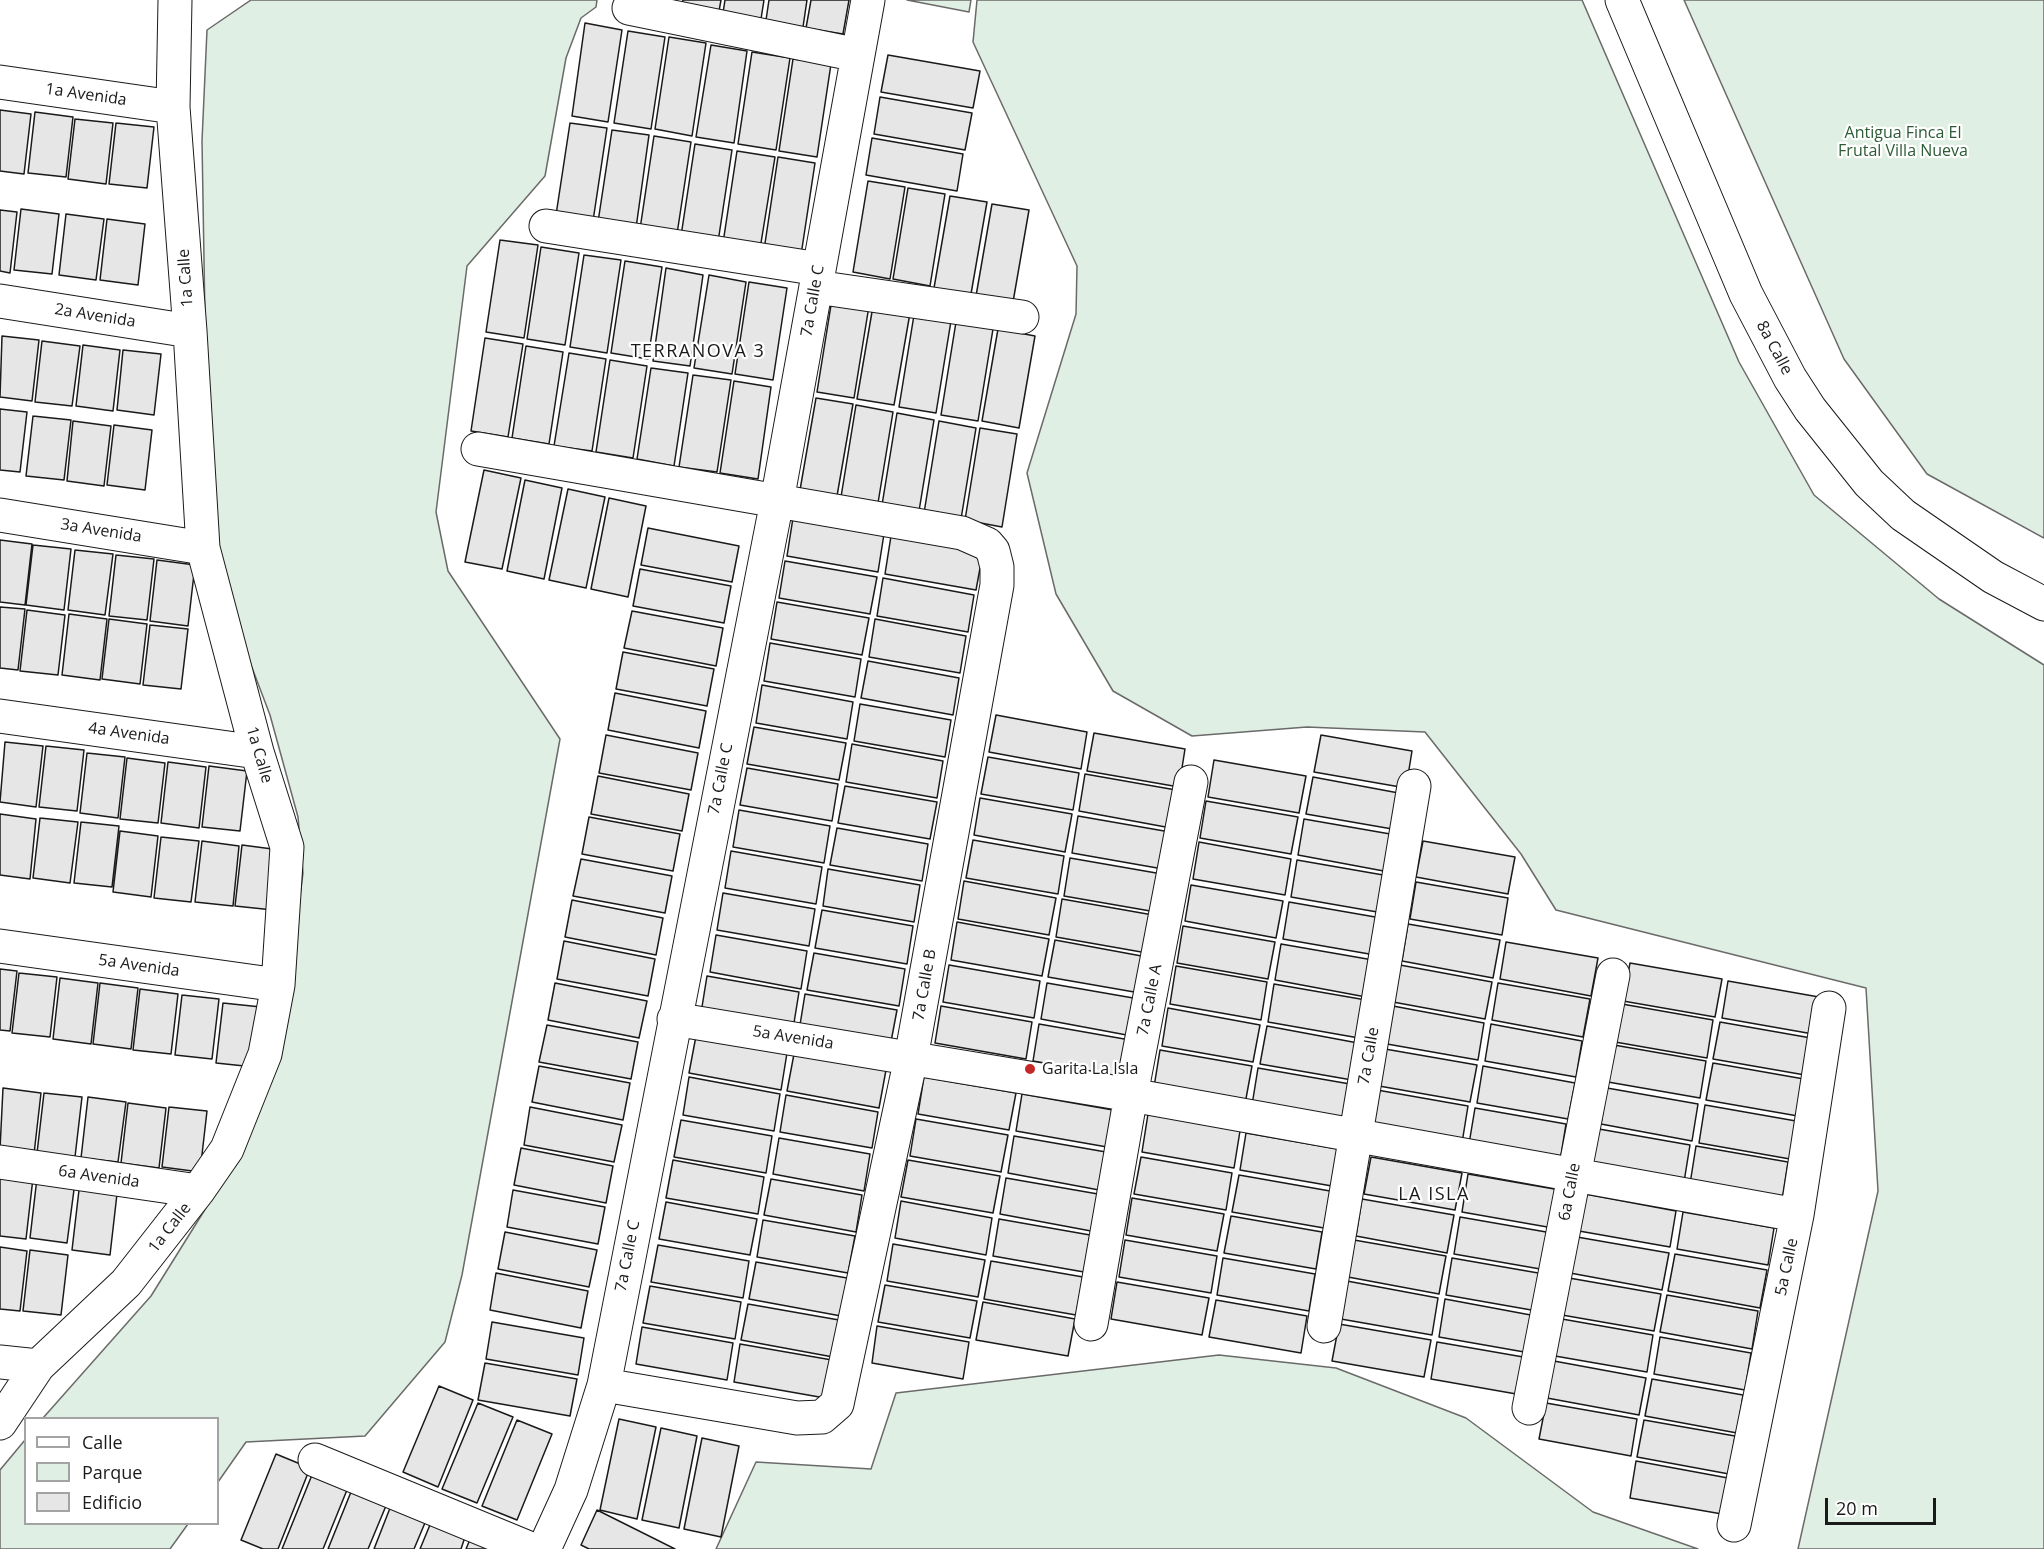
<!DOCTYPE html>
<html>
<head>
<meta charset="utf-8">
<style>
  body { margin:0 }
  #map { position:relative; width:2044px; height:1549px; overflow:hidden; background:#fff; font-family:"Open Sans",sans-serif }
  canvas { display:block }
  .legend { position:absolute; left:24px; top:1417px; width:195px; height:108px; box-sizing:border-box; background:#fff; border:2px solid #a3a3a3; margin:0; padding:8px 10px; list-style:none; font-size:18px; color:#1a1a1a }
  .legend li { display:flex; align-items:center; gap:12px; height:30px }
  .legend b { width:30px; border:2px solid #a3a3a3 }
  .scale { position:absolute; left:1825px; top:1498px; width:111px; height:27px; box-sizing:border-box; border:3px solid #1a1a1a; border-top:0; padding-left:8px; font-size:18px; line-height:21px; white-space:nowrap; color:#1a1a1a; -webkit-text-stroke:4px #fff; paint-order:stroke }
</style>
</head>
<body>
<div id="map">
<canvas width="2044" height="1549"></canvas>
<ul class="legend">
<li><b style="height:8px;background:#fff"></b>Calle</li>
<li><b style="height:16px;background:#e0efe3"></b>Parque</li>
<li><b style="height:16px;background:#e6e6e6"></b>Edificio</li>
</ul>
<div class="scale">20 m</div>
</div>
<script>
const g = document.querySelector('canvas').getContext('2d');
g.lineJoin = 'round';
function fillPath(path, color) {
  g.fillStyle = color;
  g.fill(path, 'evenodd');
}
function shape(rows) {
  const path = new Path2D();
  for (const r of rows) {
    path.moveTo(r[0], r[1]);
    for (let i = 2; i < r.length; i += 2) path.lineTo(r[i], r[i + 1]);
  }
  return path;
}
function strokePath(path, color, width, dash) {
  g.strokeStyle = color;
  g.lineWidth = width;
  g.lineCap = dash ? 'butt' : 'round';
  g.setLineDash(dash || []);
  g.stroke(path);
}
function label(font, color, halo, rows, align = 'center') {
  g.font = font + ' "Open Sans",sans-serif';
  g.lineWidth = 4.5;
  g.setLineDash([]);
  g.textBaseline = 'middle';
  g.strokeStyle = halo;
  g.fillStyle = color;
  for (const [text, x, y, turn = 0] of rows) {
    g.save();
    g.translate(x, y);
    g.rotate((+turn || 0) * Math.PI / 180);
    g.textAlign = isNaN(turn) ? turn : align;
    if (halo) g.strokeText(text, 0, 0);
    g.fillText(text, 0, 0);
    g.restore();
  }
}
const green = shape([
  [251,0,597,0,596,7,581,18,566,58,545,176,467,266,436,512,448,571,560,739,462,1275,445,1342,365,1436,246,1442,218,1482,218,1418,43,1418,151,1296,224,1179,296,928,303,873,298,817,270,715,216,573,207,438,202,141,207,30,251,0],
  [907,0,971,0,969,12,907,0],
  [977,0,1582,0,1739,362,1814,495,1939,599,2044,665,2044,1549,1798,1549,1878,1191,1866,988,1556,910,1521,854,1425,732,1307,727,1192,736,1113,691,1056,594,1027,473,1076,314,1077,266,973,42,977,0],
  [1684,0,2044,0,2044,538,1927,474,1844,359,1684,0],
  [1219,1355,1336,1368,1466,1418,1593,1512,1698,1549,716,1549,756,1462,871,1469,896,1393,1219,1355],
  [25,1440,26,1524,188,1524,170,1549,0,1549,0,1470,25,1440]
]);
const building = shape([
  [683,0,721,0,719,11,682,4,683,0],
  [725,0,764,0,761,19,723,13,725,0],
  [769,0,807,0,803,27,766,20,769,0],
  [811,0,849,0,843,34,806,28,811,0],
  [585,23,622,30,608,122,572,116,585,23],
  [628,31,665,37,651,129,614,123,628,31],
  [669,37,706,43,692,136,655,129,669,37],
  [711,45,747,51,734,143,696,137,711,45],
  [752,52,790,58,776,150,738,144,752,52],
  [888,55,980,71,973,108,881,92,888,55],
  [793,59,831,64,817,157,779,151,793,59],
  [880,97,972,113,965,150,874,134,880,97],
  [0,110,31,114,24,174,0,171,0,110],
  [35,112,73,117,66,177,28,173,35,112],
  [75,119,113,123,106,184,68,179,75,119],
  [116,123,154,127,147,188,109,184,116,123],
  [570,123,607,128,593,221,556,215,570,123],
  [612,130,649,135,636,228,598,222,612,130],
  [654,136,691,142,677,234,640,229,654,136],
  [872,138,963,154,957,191,866,175,872,138],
  [695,144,732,150,718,242,681,236,695,144],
  [737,151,775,157,760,249,723,243,737,151],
  [778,157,815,163,801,255,764,250,778,157],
  [868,181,905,187,890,279,853,272,868,181],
  [908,188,945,194,930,286,893,279,908,188],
  [950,196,987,202,971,294,934,288,950,196],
  [992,204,1029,210,1013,302,976,296,992,204],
  [21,209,59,214,52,274,14,270,21,209],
  [0,210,17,212,10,273,0,271,0,210],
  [66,214,104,219,96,280,59,275,66,214],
  [107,219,145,224,138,285,100,280,107,219],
  [500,240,538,245,524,338,486,332,500,240],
  [541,247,579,253,565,345,527,339,541,247],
  [584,255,621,260,607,353,570,347,584,255],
  [625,261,662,267,648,359,611,353,625,261],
  [666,268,703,275,690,366,653,361,666,268],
  [709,275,746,282,732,374,694,368,709,275],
  [749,282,787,288,773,380,735,374,749,282],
  [832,299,869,306,854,398,817,392,832,299],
  [873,306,910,313,894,405,857,399,873,306],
  [914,315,951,321,936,413,899,407,914,315],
  [956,322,993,329,978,421,941,415,956,322],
  [998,329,1035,336,1019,428,982,421,998,329],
  [2,336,39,340,32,401,0,397,2,336],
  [485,338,523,344,508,437,471,431,485,338],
  [42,341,80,346,72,406,35,402,42,341],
  [83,345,120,350,113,411,76,406,83,345],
  [526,346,563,352,549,444,512,438,526,346],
  [123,350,161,354,154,415,117,410,123,350],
  [569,353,606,359,592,451,554,446,569,353],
  [610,360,647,366,633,458,596,452,610,360],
  [651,368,688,373,674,466,637,459,651,368],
  [693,375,731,380,717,472,679,467,693,375],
  [734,381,771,387,758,479,720,473,734,381],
  [816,398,853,404,837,496,800,490,816,398],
  [856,405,893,412,878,503,841,497,856,405],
  [0,409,27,412,20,472,0,470,0,409],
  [897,413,934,420,919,511,882,505,897,413],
  [33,416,71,420,64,480,26,476,33,416],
  [73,421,111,426,104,486,67,481,73,421],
  [939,421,976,428,961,519,924,513,939,421],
  [114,425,152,430,145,490,107,485,114,425],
  [980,428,1017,434,1002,527,965,520,980,428],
  [484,470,521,478,502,569,465,562,484,470],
  [525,480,562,488,544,579,507,571,525,480],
  [568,489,605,497,586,588,549,580,568,489],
  [609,498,646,506,628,597,591,589,609,498],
  [793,518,884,534,878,572,787,556,793,518],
  [648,528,739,546,732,582,641,565,648,528],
  [891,536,983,552,976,590,885,574,891,536],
  [0,540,32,544,25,605,0,602,0,540],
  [33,545,71,549,64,610,26,605,33,545],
  [75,550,113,554,105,615,68,610,75,550],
  [116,555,154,559,147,620,109,616,116,555],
  [157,560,195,565,188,626,150,621,157,560],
  [785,561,877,577,870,614,779,598,785,561],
  [640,569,731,586,724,623,633,606,640,569],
  [883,578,974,595,968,632,877,616,883,578],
  [777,602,869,618,862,655,771,639,777,602],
  [0,607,25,609,18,670,0,668,0,607],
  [27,610,65,615,58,675,20,671,27,610],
  [632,611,723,628,716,666,624,648,632,611],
  [69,614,107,619,100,680,62,675,69,614],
  [109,619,147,624,140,684,102,679,109,619],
  [875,619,966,636,960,673,869,657,875,619],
  [150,625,188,629,181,689,143,685,150,625],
  [770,643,861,659,855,697,764,681,770,643],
  [623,652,714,669,707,706,616,689,623,652],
  [868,661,959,678,953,715,861,698,868,661],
  [762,685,853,702,847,739,756,723,762,685],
  [615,693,706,711,699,748,608,730,615,693],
  [860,704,951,720,945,757,854,741,860,704],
  [996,715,1087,732,1081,769,989,752,996,715],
  [754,727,846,743,839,780,747,764,754,727],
  [1094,733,1185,749,1179,787,1087,771,1094,733],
  [606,735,698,753,691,790,599,773,606,735],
  [1321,735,1412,751,1406,788,1314,772,1321,735],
  [5,742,43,746,36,807,0,802,5,742],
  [852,744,943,761,937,798,846,782,852,744],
  [46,746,84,750,77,811,39,807,46,746],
  [87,753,125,757,118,818,80,813,87,753],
  [988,757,1079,773,1073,810,981,794,988,757],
  [127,758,165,763,158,823,120,819,127,758],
  [1214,760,1306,776,1299,813,1208,797,1214,760],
  [168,762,206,767,199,828,161,823,168,762],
  [209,766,247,771,240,831,202,827,209,766],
  [747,768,838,784,832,821,740,805,747,768],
  [1085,774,1176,790,1171,828,1079,811,1085,774],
  [598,776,689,794,682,831,591,814,598,776],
  [1313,777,1404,794,1398,830,1306,814,1313,777],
  [845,786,937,802,930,839,838,823,845,786],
  [980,798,1072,814,1065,852,974,835,980,798],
  [1206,801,1298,817,1291,854,1200,838,1206,801],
  [739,810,830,826,824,863,733,847,739,810],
  [0,814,36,819,30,879,0,875,0,814],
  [1078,816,1170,832,1163,869,1072,853,1078,816],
  [589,817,680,834,673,871,582,854,589,817],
  [40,818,78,822,70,883,33,878,40,818],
  [1304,819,1396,835,1389,872,1298,855,1304,819],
  [81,822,119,826,112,887,74,883,81,822],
  [837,828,928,844,922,881,830,865,837,828],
  [120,831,158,836,151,897,113,892,120,831],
  [161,837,199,841,191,902,154,898,161,837],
  [973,840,1064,856,1058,894,966,878,973,840],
  [202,841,239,846,233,906,195,902,202,841],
  [1423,841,1515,857,1508,894,1416,877,1423,841],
  [1199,842,1291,859,1285,895,1193,879,1199,842],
  [242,845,280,850,273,910,235,906,242,845],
  [731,851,822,867,816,904,725,888,731,851],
  [1070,858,1162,874,1156,912,1064,896,1070,858],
  [581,859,672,876,665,913,573,896,581,859],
  [1297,860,1389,876,1383,913,1291,897,1297,860],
  [828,869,920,885,914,922,823,906,828,869],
  [964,881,1056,898,1049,935,958,919,964,881],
  [1416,882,1508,898,1502,935,1410,919,1416,882],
  [1191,885,1283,901,1276,938,1185,921,1191,885],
  [723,893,815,909,809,946,717,930,723,893],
  [1062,899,1153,915,1147,953,1056,937,1062,899],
  [572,900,663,918,656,955,565,937,572,900],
  [1289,902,1381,918,1375,955,1283,939,1289,902],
  [822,910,913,926,907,964,815,948,822,910],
  [957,922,1049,939,1042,976,951,960,957,922],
  [1408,924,1500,940,1493,978,1402,961,1408,924],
  [1183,926,1275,942,1268,979,1177,963,1183,926],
  [716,935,807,951,801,989,710,972,716,935],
  [1055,940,1147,957,1140,993,1048,977,1055,940],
  [564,941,655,959,648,996,557,979,564,941],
  [1506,942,1598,958,1591,996,1500,979,1506,942],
  [1281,944,1373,960,1366,997,1275,980,1281,944],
  [814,953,905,969,899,1006,807,990,814,953],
  [1630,963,1722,979,1715,1017,1623,1001,1630,963],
  [949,965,1040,981,1034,1018,943,1002,949,965],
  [1400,965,1492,982,1485,1019,1393,1002,1400,965],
  [1176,966,1267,982,1261,1020,1170,1004,1176,966],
  [0,969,17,971,10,1031,0,1030,0,969],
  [19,973,57,977,50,1037,12,1033,19,973],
  [707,976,799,992,793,1029,701,1013,707,976],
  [60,978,98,983,91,1044,53,1039,60,978],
  [1728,981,1819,997,1813,1034,1722,1018,1728,981],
  [100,983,138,988,131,1049,93,1044,100,983],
  [555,983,647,1001,639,1038,548,1020,555,983],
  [1047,983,1139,999,1132,1036,1041,1019,1047,983],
  [1498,983,1590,999,1583,1037,1492,1020,1498,983],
  [1274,984,1366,1000,1359,1038,1268,1022,1274,984],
  [140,989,178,994,171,1054,133,1050,140,989],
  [805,994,897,1010,890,1047,799,1031,805,994],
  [182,995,219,999,212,1059,175,1055,182,995],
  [223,1003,261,1007,254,1067,216,1063,223,1003],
  [1622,1004,1713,1020,1707,1058,1615,1042,1622,1004],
  [941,1006,1032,1022,1026,1059,935,1043,941,1006],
  [1393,1006,1484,1023,1478,1060,1387,1044,1393,1006],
  [1168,1008,1260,1025,1253,1062,1162,1046,1168,1008],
  [1720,1022,1811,1038,1805,1075,1713,1059,1720,1022],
  [1039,1024,1130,1040,1124,1077,1033,1061,1039,1024],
  [1491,1024,1582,1041,1576,1077,1485,1061,1491,1024],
  [547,1025,638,1042,631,1079,539,1062,547,1025],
  [1267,1026,1358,1043,1352,1080,1260,1064,1267,1026],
  [696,1036,787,1053,781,1090,689,1073,696,1036],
  [1614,1045,1706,1061,1700,1098,1608,1082,1614,1045],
  [1385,1049,1477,1065,1470,1102,1379,1086,1385,1049],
  [1160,1050,1252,1066,1245,1104,1154,1087,1160,1050],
  [794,1054,886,1070,879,1108,787,1091,794,1054],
  [1713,1063,1804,1079,1798,1116,1706,1100,1713,1063],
  [539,1066,630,1083,623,1120,532,1102,539,1066],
  [1483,1066,1575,1083,1568,1119,1477,1103,1483,1066],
  [1258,1068,1350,1084,1343,1121,1252,1105,1258,1068],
  [689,1077,780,1094,774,1131,683,1115,689,1077],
  [924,1077,1016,1093,1009,1130,918,1114,924,1077],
  [3,1088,41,1093,34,1154,0,1149,3,1088],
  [1607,1088,1698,1104,1692,1141,1601,1124,1607,1088],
  [1377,1090,1468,1106,1462,1143,1370,1127,1377,1090],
  [44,1093,82,1097,75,1157,37,1153,44,1093],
  [1022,1094,1113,1110,1107,1147,1016,1131,1022,1094],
  [786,1095,878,1112,872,1148,780,1132,786,1095],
  [88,1097,126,1102,118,1162,81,1158,88,1097],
  [128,1103,166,1108,159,1168,121,1163,128,1103],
  [1705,1105,1796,1121,1790,1159,1699,1143,1705,1105],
  [169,1107,207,1111,200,1172,162,1167,169,1107],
  [530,1107,622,1125,614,1162,524,1145,530,1107],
  [1475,1108,1566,1124,1560,1161,1469,1144,1475,1108],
  [1148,1114,1240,1131,1234,1168,1142,1152,1148,1114],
  [916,1119,1008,1135,1001,1172,910,1156,916,1119],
  [681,1120,772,1136,766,1173,674,1157,681,1120],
  [1599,1129,1690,1145,1684,1182,1592,1166,1599,1129],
  [1246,1133,1338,1149,1332,1186,1240,1170,1246,1133],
  [1014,1136,1106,1152,1099,1190,1008,1173,1014,1136],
  [779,1138,870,1154,864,1191,773,1174,779,1138],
  [1696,1146,1788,1162,1782,1200,1690,1184,1696,1146],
  [521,1148,613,1166,606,1203,514,1185,521,1148],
  [1141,1157,1232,1173,1226,1210,1134,1194,1141,1157],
  [1371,1157,1462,1173,1455,1210,1364,1194,1371,1157],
  [673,1160,764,1177,758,1214,666,1198,673,1160],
  [908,1160,1000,1176,993,1213,901,1197,908,1160],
  [0,1174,33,1178,26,1239,0,1236,0,1174],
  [1468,1174,1560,1190,1553,1228,1462,1212,1468,1174],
  [1239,1175,1330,1191,1324,1228,1232,1212,1239,1175],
  [37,1178,75,1182,67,1243,30,1238,37,1178],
  [1006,1178,1098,1194,1091,1231,1000,1214,1006,1178],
  [771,1179,862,1195,856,1232,764,1215,771,1179],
  [79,1190,117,1194,110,1255,72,1250,79,1190],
  [513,1190,605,1207,598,1244,507,1227,513,1190],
  [1585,1194,1676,1211,1670,1247,1579,1231,1585,1194],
  [1132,1198,1224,1214,1217,1251,1126,1235,1132,1198],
  [1362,1199,1454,1215,1447,1253,1356,1236,1362,1199],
  [901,1201,992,1218,986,1255,895,1238,901,1201],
  [666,1202,757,1219,750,1255,659,1239,666,1202],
  [1683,1212,1774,1228,1768,1265,1677,1249,1683,1212],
  [1231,1216,1322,1232,1316,1269,1224,1253,1231,1216],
  [1460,1217,1552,1233,1546,1270,1454,1254,1460,1217],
  [999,1219,1090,1235,1084,1272,993,1256,999,1219],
  [763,1220,855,1236,848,1273,757,1257,763,1220],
  [505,1232,597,1250,589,1287,498,1269,505,1232],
  [1577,1237,1669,1253,1662,1290,1570,1273,1577,1237],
  [1125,1240,1217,1256,1211,1293,1119,1277,1125,1240],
  [1354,1240,1446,1256,1439,1294,1348,1277,1354,1240],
  [893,1244,985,1260,978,1297,887,1281,893,1244],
  [658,1245,749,1261,743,1298,651,1282,658,1245],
  [0,1247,27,1251,20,1311,0,1309,0,1247],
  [30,1250,68,1255,61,1315,23,1311,30,1250],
  [1675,1254,1767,1270,1760,1308,1668,1291,1675,1254],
  [1223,1258,1315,1274,1309,1311,1217,1295,1223,1258],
  [1452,1258,1544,1274,1537,1311,1446,1295,1452,1258],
  [991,1261,1083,1277,1076,1315,984,1299,991,1261],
  [756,1262,847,1278,841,1316,749,1299,756,1262],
  [496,1273,588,1291,581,1328,490,1310,496,1273],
  [1569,1278,1661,1294,1654,1331,1562,1315,1569,1278],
  [1347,1281,1438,1298,1432,1335,1341,1319,1347,1281],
  [1117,1282,1209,1298,1202,1335,1111,1319,1117,1282],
  [885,1285,977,1301,970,1338,878,1322,885,1285],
  [650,1286,741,1302,735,1339,643,1323,650,1286],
  [1667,1295,1758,1311,1752,1349,1660,1332,1667,1295],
  [1445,1299,1536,1316,1530,1353,1439,1337,1445,1299],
  [1216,1300,1307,1316,1301,1353,1209,1337,1216,1300],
  [983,1302,1075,1319,1068,1356,976,1340,983,1302],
  [748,1304,839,1320,833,1357,741,1340,748,1304],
  [1562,1319,1653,1335,1647,1372,1555,1356,1562,1319],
  [492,1322,584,1338,578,1375,486,1359,492,1322],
  [1339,1324,1431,1340,1424,1377,1332,1361,1339,1324],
  [877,1326,969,1342,963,1379,872,1363,877,1326],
  [642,1327,733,1343,727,1380,636,1364,642,1327],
  [1660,1337,1751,1353,1745,1390,1654,1374,1660,1337],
  [1437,1342,1529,1358,1522,1395,1431,1379,1437,1342],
  [740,1344,832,1360,825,1398,734,1382,740,1344],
  [1554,1361,1646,1378,1639,1415,1547,1398,1554,1361],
  [485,1363,577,1379,570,1416,478,1400,485,1363],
  [1652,1379,1743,1395,1737,1433,1645,1416,1652,1379],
  [439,1386,473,1400,438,1487,403,1472,439,1386],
  [478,1403,513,1417,477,1503,442,1489,478,1403],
  [1546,1403,1637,1419,1631,1456,1539,1439,1546,1403],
  [619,1419,656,1427,637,1519,600,1510,619,1419],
  [517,1420,552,1434,517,1520,482,1506,517,1420],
  [1644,1420,1735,1436,1729,1474,1637,1457,1644,1420],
  [661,1428,697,1436,679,1528,642,1520,661,1428],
  [702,1438,739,1446,721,1537,684,1529,702,1438],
  [276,1454,310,1468,278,1549,263,1549,241,1540,276,1454],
  [1636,1461,1728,1478,1722,1514,1630,1498,1636,1461],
  [314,1470,349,1485,323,1549,282,1549,314,1470],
  [353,1487,388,1501,368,1549,328,1549,353,1487],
  [392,1503,427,1518,414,1549,374,1549,392,1503],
  [597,1510,675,1549,589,1549,581,1545,597,1510],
  [432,1520,466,1534,461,1549,420,1549,432,1520],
  [471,1537,499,1549,466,1549,471,1537]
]);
const minor = shape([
  [629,8,858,55],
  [0,82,173,107],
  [546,226,819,269],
  [816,287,1022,317],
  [0,301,190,331],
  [478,449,962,533,987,544,993,551,997,567,997,585,911,1058,837,1404,822,1417,797,1418,604,1385],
  [0,515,203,548],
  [0,716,257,752],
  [0,946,278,985],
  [674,1019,1131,1095,1797,1215],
  [0,1162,198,1191],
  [1091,1324,1131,1095,1191,782],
  [1324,1326,1414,786],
  [0,1362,38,1366],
  [1529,1408,1613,975],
  [0,1423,38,1366,126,1283,198,1191,227,1149,265,1054,278,985,287,847,257,752,203,548,190,331,173,107,175,0],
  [315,1460,531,1549],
  [1734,1525,1797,1215,1829,1008],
  [544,1549,571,1490,604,1385,777,501,868,0]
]);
const major = shape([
  [1622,0,1746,294,1790,378,1810,409,1869,483,1903,515,1993,577,2044,604]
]);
const markers = [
  [1030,1069,6,"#c62828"]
];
const streetNames = [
  ["1a Avenida",86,95,8],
  ["1a Calle",186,278,-94],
  ["7a Calle C",813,301,-80],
  ["2a Avenida",95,316,9],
  ["8a Calle",1774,348,62],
  ["3a Avenida",101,531,9],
  ["4a Avenida",129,734,8],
  ["1a Calle",259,755,74],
  ["7a Calle C",721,779,-79],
  ["5a Avenida",139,966,8],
  ["7a Calle B",925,985,-80],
  ["7a Calle A",1150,1000,-79],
  ["5a Avenida",793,1038,9],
  ["7a Calle",1369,1056,-80],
  ["6a Avenida",99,1177,8],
  ["6a Calle",1570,1192,-79],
  ["1a Calle",170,1228,-52],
  ["7a Calle C",628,1256,-79],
  ["5a Calle",1787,1267,-78]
];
const parkNames = [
  ["Antigua Finca El",1903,133],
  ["Frutal Villa Nueva",1903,151]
];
const poiNames = [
  ["Garita La Isla",1042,1069]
];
const neighbourhoodNames = [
  ["TERRANOVA 3",698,352],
  ["LA ISLA",1434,1195]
];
fillPath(green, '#e0efe3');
strokePath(green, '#6a6a6a', 1.5);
fillPath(building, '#e6e6e6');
strokePath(building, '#1a1a1a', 1.5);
strokePath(minor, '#1a1a1a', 35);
strokePath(major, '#1a1a1a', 35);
strokePath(minor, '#fff', 33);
strokePath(major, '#fff', 33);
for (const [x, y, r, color] of markers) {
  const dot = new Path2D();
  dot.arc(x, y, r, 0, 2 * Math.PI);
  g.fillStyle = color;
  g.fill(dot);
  strokePath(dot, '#fff', 2);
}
label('16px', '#1a1a1a', '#fff', streetNames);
label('16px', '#2b5a34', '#fff', parkNames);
label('16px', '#1a1a1a', '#fff', poiNames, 'left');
g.letterSpacing = '1.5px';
label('18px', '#1a1a1a', '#fff', neighbourhoodNames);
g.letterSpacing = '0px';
</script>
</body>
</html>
